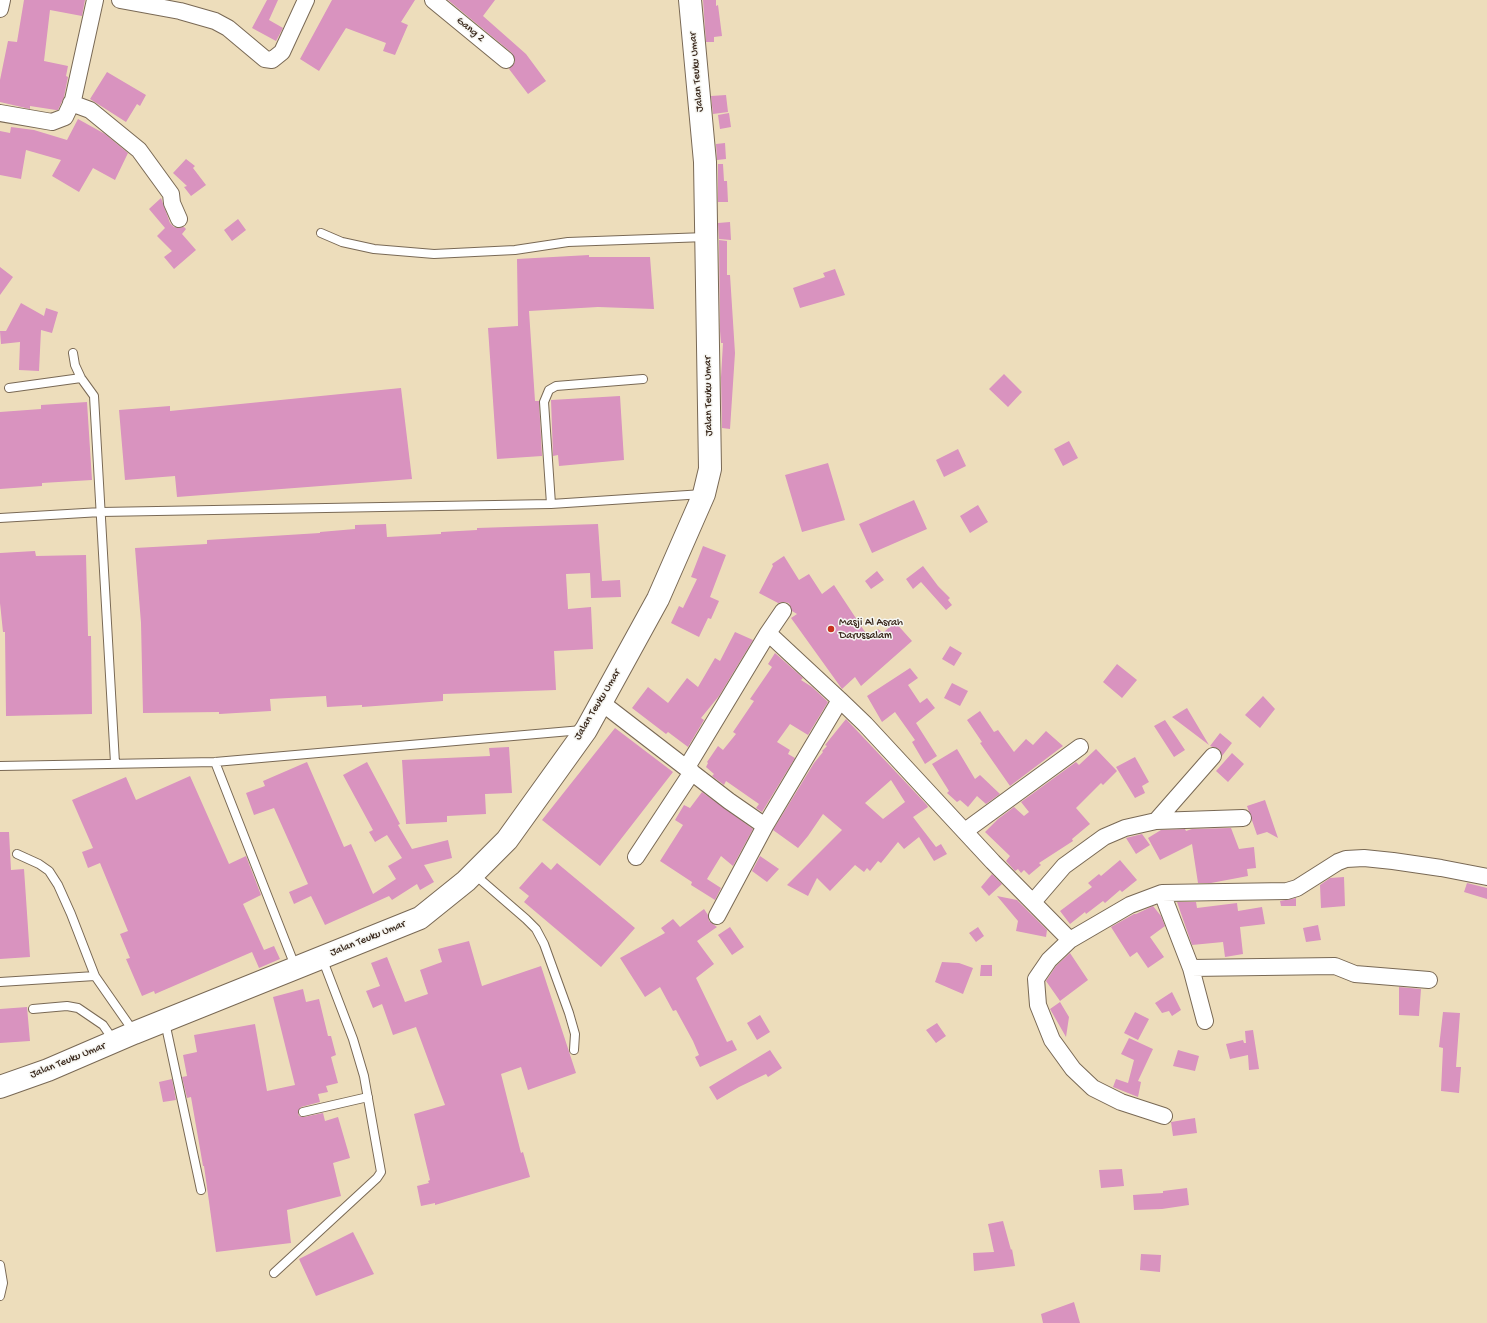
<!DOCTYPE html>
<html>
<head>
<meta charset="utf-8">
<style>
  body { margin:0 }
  canvas { display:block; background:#edddbb }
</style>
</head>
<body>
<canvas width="1487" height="1323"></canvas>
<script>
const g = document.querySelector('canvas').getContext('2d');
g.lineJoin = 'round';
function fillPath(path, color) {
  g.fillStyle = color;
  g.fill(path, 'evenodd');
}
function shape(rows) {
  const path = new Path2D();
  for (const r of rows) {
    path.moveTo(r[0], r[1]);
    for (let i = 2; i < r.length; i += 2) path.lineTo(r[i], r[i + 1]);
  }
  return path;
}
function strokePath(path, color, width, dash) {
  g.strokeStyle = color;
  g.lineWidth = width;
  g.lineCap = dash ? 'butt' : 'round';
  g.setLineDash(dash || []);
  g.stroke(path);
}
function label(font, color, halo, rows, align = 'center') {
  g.font = font + ' "Gochi Hand",sans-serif';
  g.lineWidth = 3;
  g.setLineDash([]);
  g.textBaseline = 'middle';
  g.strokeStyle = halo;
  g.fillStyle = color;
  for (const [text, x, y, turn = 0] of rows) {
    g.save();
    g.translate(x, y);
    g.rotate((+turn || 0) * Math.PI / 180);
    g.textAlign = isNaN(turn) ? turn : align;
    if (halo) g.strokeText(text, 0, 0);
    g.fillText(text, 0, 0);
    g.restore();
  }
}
const building = shape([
  [24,0,85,0,82,16,50,10,44,61,68,66,66,76,68,77,64,97,58,110,56,110,30,106,30,109,0,102,0,80,8,41,17,42],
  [267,0,278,0,269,20,283,28,276,41,252,28],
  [332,0,415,0,401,22,408,25,395,55,383,51,386,43,346,28,319,71,300,59],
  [448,0,495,0,483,16,526,54,546,81,528,94,509,69,515,62,512,53],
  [703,0,716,0,716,6,718,5,722,36,714,37,714,42,706,42],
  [107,72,146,95,140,106,137,104,126,122,90,99],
  [726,95,728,112,713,114,711,96],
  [729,113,731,127,720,129,718,115],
  [78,119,105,134,128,153,115,180,93,168,79,192,52,176,61,160,26,150,21,179,0,175,0,131,10,133,11,127,34,130,67,140],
  [725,143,726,159,717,160,716,144],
  [186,159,195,166,193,168,206,185,191,196,184,187,187,186,173,173],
  [718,164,723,164,724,181,727,181,728,202,718,202],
  [161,198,170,223,174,227,178,228,184,227,186,229,182,234,196,250,174,269,164,257,172,251,157,236,165,228,149,209],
  [238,219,246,230,232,241,224,230],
  [730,222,731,240,719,239,718,223],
  [719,240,727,241,727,275,730,275,735,353,730,429,722,428,721,377,723,343,721,343,720,331],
  [589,255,589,257,650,257,654,309,598,307,529,311,535,401,539,401,542,456,497,459,488,328,518,326,517,259],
  [0,267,13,277,0,295],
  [835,269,845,295,800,308,793,288,825,277,823,273],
  [21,303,44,316,46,308,58,312,52,333,41,330,39,371,19,370,20,342,1,344,0,331,6,331],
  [1004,374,1022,392,1008,407,989,389],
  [401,388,412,479,177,497,175,476,125,480,119,410,170,406,170,411],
  [620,396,624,460,559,466,558,455,553,456,551,400],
  [87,402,92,480,42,483,42,486,0,489,0,412,41,409,41,405],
  [1069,441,1078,458,1063,466,1054,449],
  [958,449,966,466,944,477,936,460],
  [828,463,845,520,802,532,785,475],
  [914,500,927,529,872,553,859,524],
  [978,505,988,522,970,533,960,516],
  [386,524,387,537,441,534,441,532,477,530,477,528,598,524,602,581,620,580,621,597,591,598,590,573,566,574,568,609,591,607,593,649,554,651,556,690,443,694,443,701,362,707,362,705,327,707,326,696,270,699,271,711,219,714,219,712,143,713,141,623,135,548,207,544,207,540,320,533,320,532,355,529,355,525],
  [703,546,726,555,710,597,719,601,711,619,708,618,699,637,671,623,679,606,683,608,697,579,691,577],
  [35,551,36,556,86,555,88,636,91,636,92,714,6,716,5,632,3,632,0,603,0,553],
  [784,556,799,580,809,574,822,594,834,585,869,638,878,629,883,633,895,622,912,641,861,686,855,677,842,689,791,618,797,614,792,611,789,603,783,602,778,603,759,593,773,566,772,564],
  [923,566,938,586,950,598,948,600,952,605,946,610,921,582,913,589,906,579],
  [877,571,884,580,871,589,865,581],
  [735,632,753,640,719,696,701,718,704,720,688,747,668,732,666,734,632,708,648,687,668,703,687,678,698,687,715,658,720,661],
  [950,646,962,653,954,666,942,659],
  [775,653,803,678,801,680,812,687,828,702,808,735,790,724,777,742,790,750,788,754,795,758,762,812,756,808,759,804,726,781,724,785,712,776,714,774,706,767,708,763,707,762,718,746,723,750,736,734,733,732,754,701,750,699,772,667,768,664],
  [1117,664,1137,680,1122,698,1103,682],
  [910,668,918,678,908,685,920,703,927,698,935,708,916,723,937,756,925,764,912,742,915,740,895,712,882,722,867,696],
  [952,683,968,691,960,706,944,698],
  [1263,696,1275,709,1260,728,1245,715],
  [1187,708,1209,745,1172,717],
  [980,711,994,732,998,730,1014,752,1026,739,1033,745,1046,731,1063,746,1010,786,980,743,982,742,967,720],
  [846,719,927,805,928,807,913,817,936,847,941,844,947,854,934,861,919,837,904,849,898,842,881,863,878,861,870,871,867,868,864,872,855,865,830,891,817,878,808,896,787,885,842,830,823,814,808,836,798,848,773,830,814,763,823,752,822,751,827,746,825,745],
  [891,780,905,802,883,819,865,803],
  [1165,720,1185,750,1174,757,1154,726],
  [615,728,673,772,600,866,542,820],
  [1220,733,1232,743,1222,756,1219,749,1210,746],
  [509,747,512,793,485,794,486,814,447,816,447,822,406,824,402,760,490,756,489,748],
  [957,749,975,779,980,775,1000,794,986,804,977,796,968,807,960,800,957,802,947,793,949,791,932,764],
  [1096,749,1117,771,1103,785,1101,783,1076,808,1090,824,1072,839,1073,841,1039,863,1041,865,1029,875,1024,870,1021,873,1018,869,1015,871,1006,861,1010,856,985,832,998,819,1014,807,1024,816,1029,812,1021,802,1076,762,1079,765],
  [1232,753,1244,764,1228,782,1216,771],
  [1135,757,1149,782,1142,786,1145,793,1135,798,1116,767],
  [307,762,344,847,351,844,373,894,396,879,388,866,402,858,387,835,375,842,369,832,373,830,343,775,367,762,400,824,398,825,412,849,448,840,452,858,424,865,434,882,420,890,417,884,392,900,389,896,325,925,311,896,294,904,289,892,308,884,274,808,254,815,246,793,265,786,263,781],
  [190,776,229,864,246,856,261,895,243,904,264,950,274,946,280,959,259,968,252,952,155,994,154,991,142,996,126,959,130,958,120,934,128,931,100,863,88,868,82,852,93,848,72,800,126,777,136,800],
  [702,792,753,829,733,866,721,856,707,879,721,888,715,900,691,885,692,882,660,861,683,825,675,820,684,805,690,808],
  [1265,800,1278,838,1267,832,1257,835,1247,806],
  [1231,828,1239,849,1254,847,1256,868,1247,869,1248,876,1211,883,1198,883,1192,844,1160,860,1148,838,1161,830,1185,829,1186,831,1192,829],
  [0,832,9,832,11,870,24,869,30,957,0,959],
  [1142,834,1150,845,1136,854,1126,838],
  [760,856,779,869,767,882,752,871],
  [1120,860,1137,880,1122,892,1120,890,1105,903,1103,901,1086,914,1085,912,1070,924,1060,911,1092,887,1088,883,1099,874,1101,876],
  [542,862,551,870,557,863,635,928,601,967,524,902,529,896,519,888],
  [992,874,1002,884,989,896,981,887],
  [1344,877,1345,906,1321,908,1320,885,1330,878],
  [1467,883,1487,888,1487,899,1464,892],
  [997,896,1017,900,1047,930,1046,937,1016,931,1018,921],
  [1296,898,1296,906,1281,906,1280,901],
  [1177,902,1196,902,1197,908,1237,903,1238,911,1262,907,1265,924,1240,927,1243,954,1225,957,1223,942,1192,945],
  [1153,906,1161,916,1165,926,1150,937,1164,957,1148,968,1137,952,1130,957,1111,927,1134,914,1136,914],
  [704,909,708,915,709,921,717,927,697,941,714,964,696,978,727,1042,732,1040,737,1050,700,1067,695,1057,699,1055,693,1041,676,1010,673,1011,660,987,645,997,620,958,665,933,661,928,673,919,680,927],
  [1318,925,1321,940,1306,942,1303,928],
  [730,927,744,947,732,955,718,935],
  [978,927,984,936,976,942,969,933],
  [469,941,482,986,541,966,576,1073,528,1090,521,1067,501,1074,521,1153,523,1152,530,1177,435,1205,435,1203,421,1206,417,1186,429,1183,428,1181,430,1180,414,1114,445,1105,416,1027,393,1035,382,1004,373,1008,366,991,380,986,371,963,387,957,405,1002,428,994,420,970,442,962,438,949],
  [1070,953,1088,980,1060,1001,1046,981,1056,966],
  [942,962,959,963,973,968,963,994,935,982],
  [981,965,992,965,992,976,980,976],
  [1399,987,1421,989,1419,1016,1399,1015],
  [303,989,306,1002,319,999,328,1036,331,1036,336,1055,331,1057,338,1083,326,1086,328,1092,318,1094,320,1102,301,1107,298,1113,299,1116,304,1117,323,1113,325,1121,338,1117,350,1158,333,1163,341,1196,287,1210,291,1243,216,1252,204,1166,203,1166,191,1097,187,1098,182,1077,187,1076,183,1055,197,1052,194,1035,255,1024,267,1091,295,1085,273,997],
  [1172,992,1181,1010,1172,1016,1169,1011,1162,1013,1155,1003],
  [1060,1002,1069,1017,1066,1037,1050,1009],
  [27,1007,30,1041,0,1043,0,1009],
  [1135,1012,1149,1019,1138,1040,1124,1033],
  [1443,1012,1460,1013,1456,1067,1461,1067,1459,1093,1441,1091,1443,1048,1439,1047],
  [760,1015,770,1032,757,1040,747,1023],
  [937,1023,946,1036,936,1043,926,1030],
  [1253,1030,1259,1069,1249,1070,1248,1055,1230,1059,1226,1044,1243,1040,1244,1043,1246,1043,1245,1031],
  [1129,1038,1153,1049,1138,1081,1141,1082,1138,1097,1113,1087,1116,1079,1128,1083,1134,1060,1121,1054],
  [770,1050,782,1068,768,1077,766,1074,739,1087,717,1100,709,1087],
  [1178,1050,1199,1056,1195,1071,1173,1066],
  [172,1079,176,1100,163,1102,159,1082],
  [1195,1118,1197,1133,1173,1136,1171,1122],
  [1122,1169,1124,1186,1101,1188,1099,1170],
  [1187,1188,1189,1205,1162,1209,1134,1210,1133,1195,1163,1193,1163,1191],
  [1003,1221,1011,1250,1012,1249,1015,1266,974,1271,973,1253,994,1252,988,1224],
  [353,1232,374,1274,316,1296,299,1259],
  [1141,1254,1161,1255,1160,1272,1140,1270],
  [1074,1302,1080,1323,1043,1323,1041,1314]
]);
const service = shape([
  [321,233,342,242,374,249,434,254,515,250,568,242,706,237],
  [73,353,75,365,81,378,94,396,115,763],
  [9,388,81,378],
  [551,504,544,402,549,390,556,386,643,379],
  [0,518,101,512,551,504,703,494],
  [215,762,295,966],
  [0,766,215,762,582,730],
  [17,854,39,864,49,871,58,885,71,914,95,976,134,1032],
  [474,874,526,919,536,929,544,944,569,1013,575,1034,574,1050],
  [0,982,95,976],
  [33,1009,67,1006,78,1008,103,1025,114,1041],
  [165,1022,201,1190],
  [303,1112,368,1097],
  [0,1265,3,1283,0,1296],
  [274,1273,377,1178,381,1172,364,1076,353,1039,322,958]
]);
const minor = shape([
  [120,0,180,11,215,21,228,28,265,59,272,60,282,52,306,0],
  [433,0,506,60],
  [0,9,2,0],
  [71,103,90,110,139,150,171,194,172,203,179,219],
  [0,113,52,122,65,117,73,100,95,0],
  [768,633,783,611],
  [602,703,729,801,765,826,840,700,865,724,993,862,1070,940,1130,905,1162,893,1287,891,1297,888,1338,862,1346,859,1364,858,1393,861,1441,868,1487,877],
  [687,767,768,633,840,700],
  [1156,821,1213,756],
  [965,831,1080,747],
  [636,857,692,772],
  [1162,893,1191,968,1205,1021],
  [1033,902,1064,866,1104,837,1125,828,1156,821,1243,818],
  [717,916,765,826],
  [1070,940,1049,960,1036,979,1038,1005,1052,1040,1073,1069,1093,1088,1121,1102,1164,1116],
  [1191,968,1335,966,1355,974,1429,980]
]);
const secondary = shape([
  [0,1087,48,1070,134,1033,420,918,466,881,507,840,586,730,658,599,704,494,710,469,705,162,690,0]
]);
const markers = [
  [831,629,4,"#c8321e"]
];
const streetNames = [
  ["Gang 2",470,30,39],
  ["Jalan Teuku Umar",697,72,-95],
  ["Jalan Teuku Umar",709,396,-91],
  ["Jalan Teuku Umar",598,705,-59],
  ["Jalan Teuku Umar",368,939,-22],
  ["Jalan Teuku Umar",68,1061,-22]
];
const poiNames = [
  ["Masji Al Asrah",839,623],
  ["Darussalam",839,636]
];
fillPath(building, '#d993bf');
strokePath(service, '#796955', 10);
strokePath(minor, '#796955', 18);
strokePath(secondary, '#796955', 24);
strokePath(service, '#fff', 8);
strokePath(minor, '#fff', 16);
strokePath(secondary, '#fff', 22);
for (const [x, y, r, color] of markers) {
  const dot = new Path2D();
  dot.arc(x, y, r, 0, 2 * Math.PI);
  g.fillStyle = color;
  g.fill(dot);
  strokePath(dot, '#f6f6f2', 1.5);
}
label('11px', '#3b2a1e', '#f6f6f2', streetNames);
label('11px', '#3b2a1e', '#f6f6f2', poiNames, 'left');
</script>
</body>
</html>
